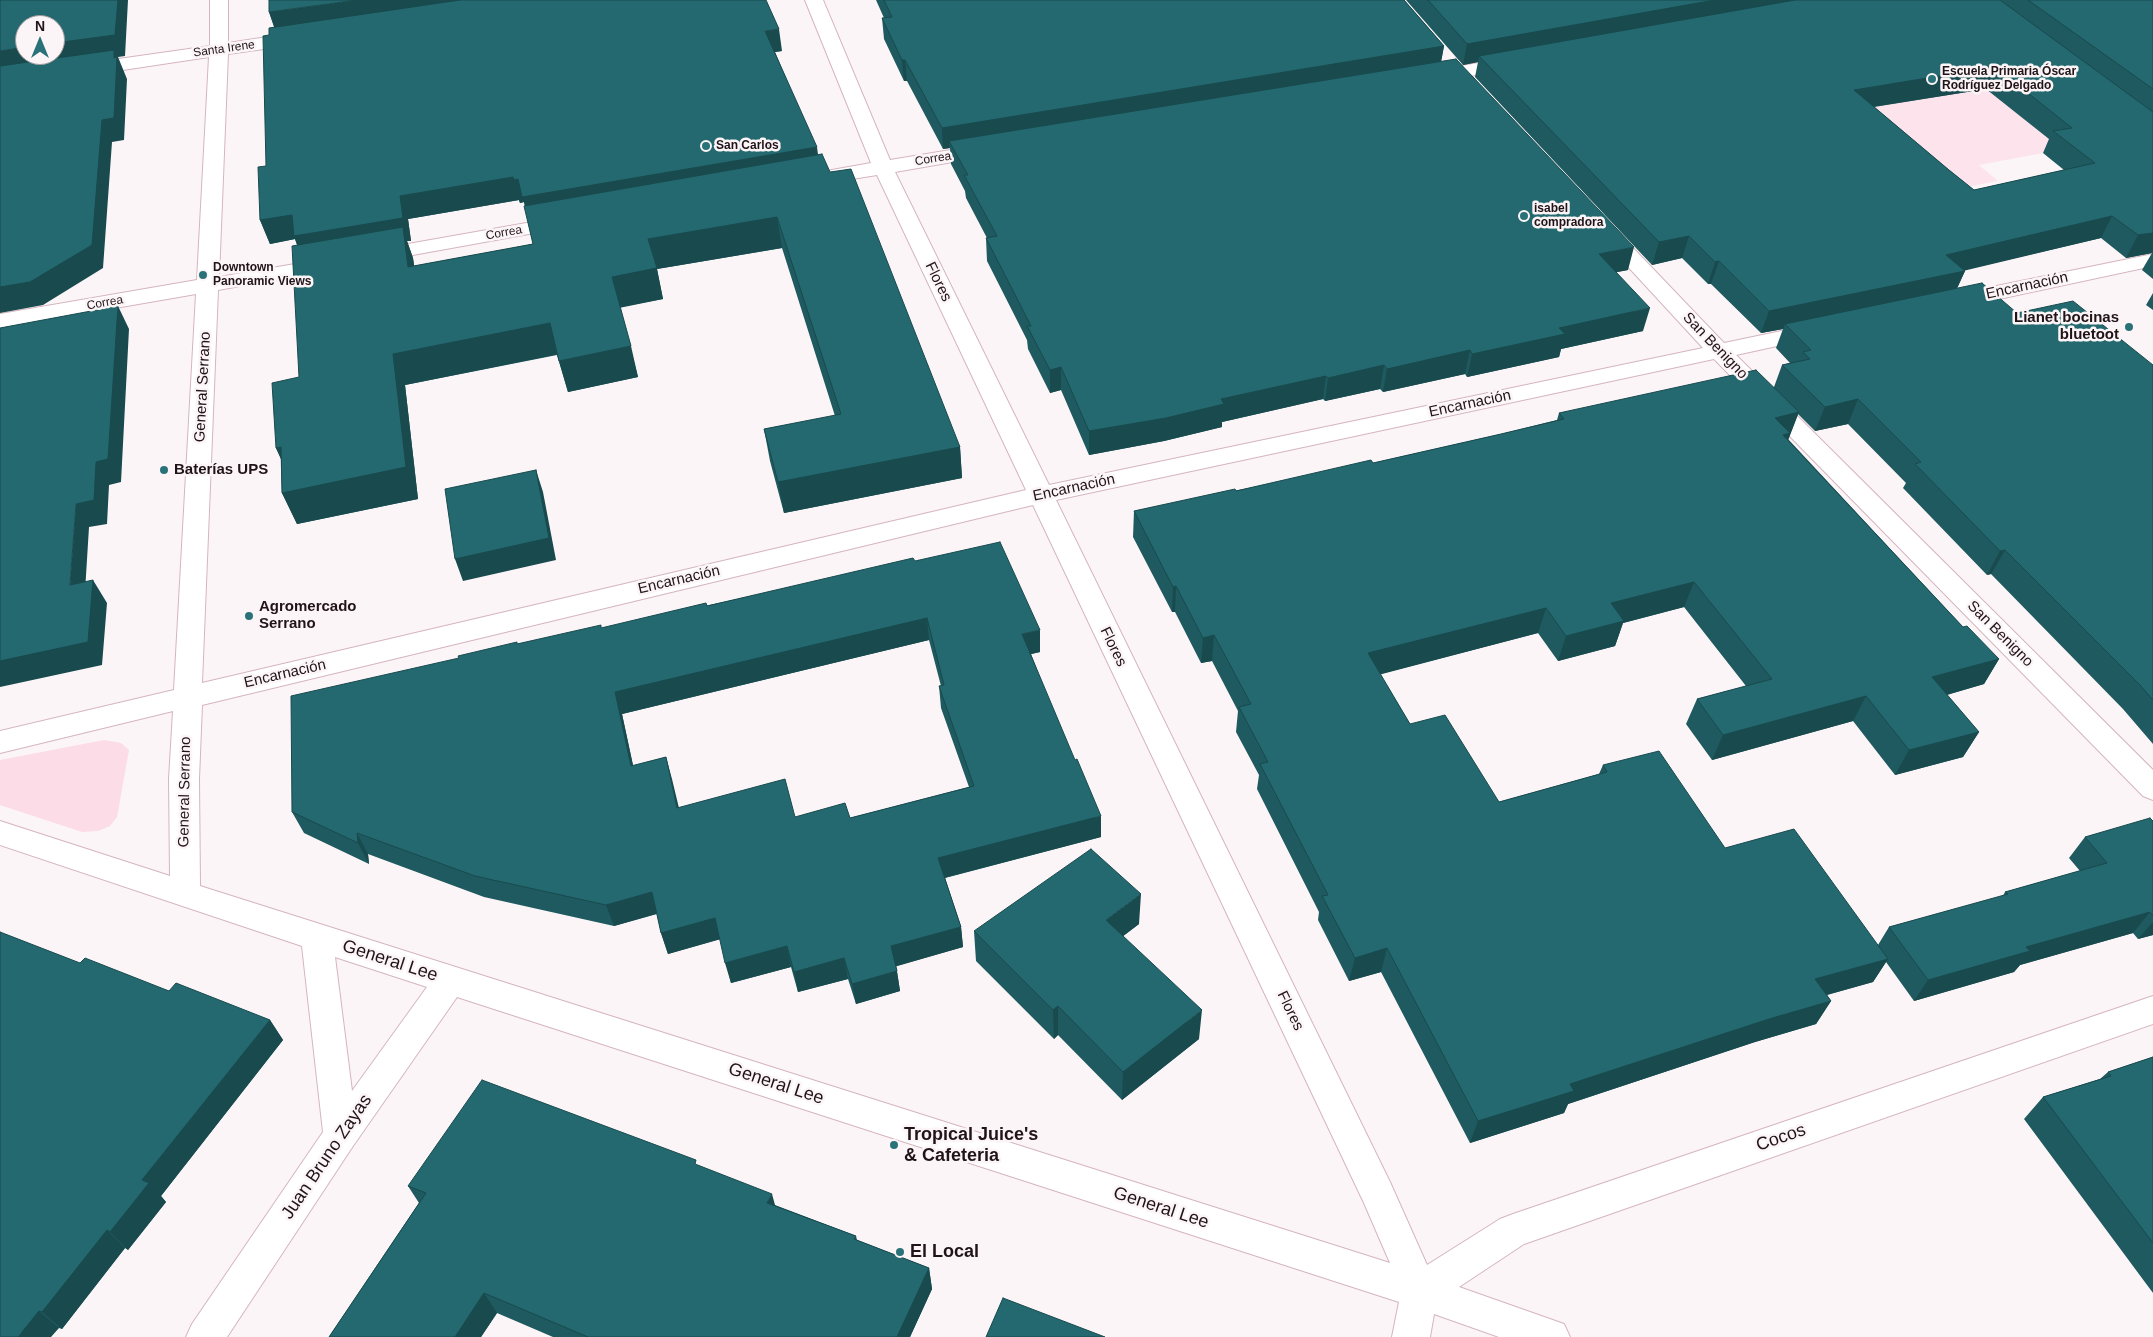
<!DOCTYPE html>
<html>
<head>
<meta charset="utf-8">
<style>
  body { margin:0 }
  #map { position:relative; width:2153px; height:1337px; overflow:hidden; background:#fcf5f7; font-family:Arial,sans-serif }
  canvas { display:block }
  .north { position:absolute; left:15px; top:15px; width:50px; height:50px; box-sizing:border-box; background:#fcf5f7; border:1px solid #a49b9e; border-radius:50%; rotate:0deg; font-size:14px; font-weight:700; line-height:20px; text-align:center; color:#201418 }
  .north::after { content:''; display:block; margin:auto; width:18px; height:22px; background:#297279; clip-path:polygon(50% 0,100% 100%,50% 72%,0 100%) }
</style>
</head>
<body>
<div id="map">
<canvas width="2153" height="1337"></canvas>
<div class="north">N</div>
</div>
<script>
const g = document.querySelector('canvas').getContext('2d');
g.lineJoin = 'round';
function fillPath(path, color) {
  g.fillStyle = color;
  g.fill(path, 'evenodd');
}
function shape(rows) {
  const path = new Path2D();
  for (const r of rows) {
    path.moveTo(r[0], r[1]);
    for (let i = 2; i < r.length; i += 2) path.lineTo(r[i], r[i + 1]);
  }
  return path;
}
function strokePath(path, color, width, dash) {
  g.strokeStyle = color;
  g.lineWidth = width;
  g.lineCap = dash ? 'butt' : 'round';
  g.setLineDash(dash || []);
  g.stroke(path);
}
function label(font, color, halo, rows, align = 'center') {
  g.font = font + ' Arial,sans-serif';
  g.lineWidth = 5;
  g.setLineDash([]);
  g.textBaseline = 'middle';
  g.strokeStyle = halo;
  g.fillStyle = color;
  for (const [text, x, y, turn = 0] of rows) {
    g.save();
    g.translate(x, y);
    g.rotate((+turn || 0) * Math.PI / 180);
    g.textAlign = isNaN(turn) ? turn : align;
    if (halo) g.strokeText(text, 0, 0);
    g.fillText(text, 0, 0);
    g.restore();
  }
}
const built = shape([
  [1954,4,2133,136,1979,165,1998,181,1939,192,1758,36]
]);
const green = shape([
  [104,740,121,743,129,750,117,817,110,826,98,831,82,832,0,805,0,760]
]);
const minor = shape([
  [210,0,228,0,228,43,300,32,306,34,309,38,306,42,300,44,228,54,219,277,330,258,338,259,341,264,338,269,330,270,218,290,202,683,1026,490,877,175,815,185,808,183,805,179,808,175,815,173,871,163,805,0,823,0,890,160,987,144,994,146,997,150,994,154,987,156,895,172,1049,485,1703,348,1595,231,1599,227,1606,225,1613,227,1724,343,1815,324,1823,326,1826,331,1823,336,1736,355,2153,770,2153,800,2143,796,1714,359,1056,500,1390,1182,1427,1265,1500,1219,1513,1214,2153,996,2153,1024,1524,1244,1459,1287,1564,1324,1570,1337,1499,1337,1434,1314,1430,1337,1392,1337,1399,1302,457,997,353,1146,227,1337,186,1337,192,1324,323,1132,302,946,0,845,0,821,170,876,169,779,173,711,0,753,0,731,174,690,196,294,0,328,0,314,197,280,209,57,83,76,76,74,74,70,76,66,83,64,210,46,210,0],
  [1033,505,1364,1203,1390,1263,200,886,199,779,202,705,1033,505],
  [335,957,427,987,352,1091,335,957],
  [1513,57,1520,59,1522,63,1520,67,1432,83,1425,81,1423,77,1425,73,1432,71,1513,57],
  [566,216,573,218,577,222,573,226,374,262,366,261,363,256,366,251,374,250,566,216],
  [2153,254,2153,266,1957,308,1949,306,1946,301,1949,296,1957,294,2153,254]
]);
const wall = shape([
  [876,0,1404,0,1444,46,1441,61,1628,270,1616,272,1643,331,1561,349,1559,357,1467,377,1465,374,1383,392,1380,389,1325,401,1323,399,1222,422,1222,427,1164,441,1089,455,1061,390,1050,393,1028,349,1027,340,987,261,986,238,987,238,966,198,965,191,951,164,950,148,943,149,907,81,904,81,884,39,882,18,884,18],
  [1406,0,2153,0,2153,279,2142,270,2152,253,2126,258,2101,238,1964,270,1965,271,1957,288,2017,313,2153,365,2153,744,2123,709,1991,574,1987,575,1903,488,1906,483,1848,424,1815,431,1798,414,1788,439,1963,627,1999,659,1984,684,1947,695,1979,732,1963,757,1895,775,1853,721,1712,760,1686,724,1697,699,1746,686,1684,607,1623,623,1615,646,1558,661,1538,633,1380,674,1410,724,1499,802,1599,774,1603,765,1725,848,1878,945,1889,927,2003,896,2005,892,2080,871,2069,858,2085,837,2153,821,2153,935,2138,939,2133,933,2020,965,2014,972,1914,1001,1886,962,1873,982,1827,995,1831,1001,1816,1024,1755,1042,1568,1104,1564,1113,1470,1143,1381,972,1349,981,1318,920,1319,912,1257,789,1259,775,1236,732,1238,711,1212,661,1201,663,1175,612,1172,612,1133,537,1134,511,1373,463,1501,434,1557,420,1559,413,1774,387,1782,365,1790,363,1776,348,1783,329,1761,333,1711,284,1708,284,1682,258,1652,265,1475,77,1478,62,1463,65],
  [1986,89,2049,139,2043,153,2064,170,1974,190,1949,170,1874,107],
  [269,12,782,51,775,52,818,155,960,447,962,478,784,513,770,461,764,429,835,416,782,248,657,269,663,299,620,307,638,377,568,392,557,355,405,385,418,499,297,524,282,493,281,459,276,448,299,377,297,245,295,239,270,244,260,220,266,166,274,27],
  [519,200,520,203,524,202,533,244,414,266,413,258,407,241,411,241,408,219],
  [2153,293,2153,310,2146,305],
  [915,561,1040,652,1031,654,1101,837,945,878,961,927,963,947,896,966,900,991,856,1004,848,979,798,992,791,967,731,983,720,939,668,954,661,933,657,914,614,926,484,897,368,854,369,864,304,833,292,812,459,658,517,644,602,628],
  [929,640,941,686,939,686,941,708,969,787,850,818,795,817,678,808,666,757,633,766,622,714],
  [1139,924,1123,936,1199,1039,1122,1100,1058,1035,1054,1039,976,961,974,931],
  [80,963,169,991,270,1020,283,1040,161,1196,166,1202,128,1250,125,1248,62,1329,59,1328,0,1337],
  [2153,1057,2153,1293,2024,1119,2043,1097,2100,1079,2108,1072],
  [698,1165,775,1205,856,1236,857,1240,929,1268,932,1289,910,1337,553,1337,497,1313,481,1337,329,1337,419,1203,408,1186]
]);
const shadedWall = shape([
  [118,0,128,0,125,56,118,57,127,79,124,140,112,142,103,268,43,305,0,313,0,51,25,47,25,55,55,55,55,43],
  [357,0,518,0,277,34,269,12],
  [1715,0,1825,0,1479,56,1478,62,1463,65,1467,44],
  [779,29,782,51,768,53,765,31],
  [1444,46,1440,68,949,141,950,148,943,149,942,128],
  [902,60,905,60,907,81,904,81],
  [1995,67,1986,89,1846,111,1854,90],
  [817,147,820,170,529,220,524,202,520,203,519,200,408,219,411,241,407,241,413,258,419,298,303,260,295,239,270,244,260,220,513,177],
  [2112,216,2101,238,1942,276,1965,271,1955,293,1785,324,1783,329,1761,333,1769,311,1946,255],
  [777,217,782,248,657,269,663,299,619,308,612,277,648,239],
  [2153,233,2153,251,2152,253,2126,258,2138,235],
  [1689,236,1682,258,1652,265,1659,242],
  [1634,247,1628,270,1593,277,1599,254],
  [1719,261,1711,284,1708,284,1715,262],
  [118,306,129,329,121,482,109,485,107,524,89,527,84,608,70,585,76,504,96,462],
  [1650,308,1643,331,1561,349,1559,357,1467,377,1472,354,1559,328],
  [550,323,559,354,405,385,418,499,297,524,282,493,393,354],
  [631,346,638,377,568,392,559,361],
  [1470,350,1465,374,1383,392,1387,369],
  [1384,365,1380,389,1325,401,1328,378],
  [1061,367,1061,390,1050,393,1050,370],
  [1326,376,1323,399,1222,422,1222,427,1164,441,1089,455,1089,431,1221,399],
  [1858,399,1848,424,1815,431,1825,407],
  [1799,412,1789,438,1780,459,1775,418],
  [281,447,290,479,276,448],
  [960,447,962,478,784,513,778,482],
  [536,470,543,492,556,560,463,581,455,559],
  [2005,550,1991,574,1987,575,2000,551],
  [93,580,107,603,102,665,0,687,0,661],
  [1694,582,1684,607,1623,623,1615,646,1558,661,1566,636,1611,603],
  [1176,586,1175,612,1172,612,1173,587],
  [1546,608,1538,633,1363,679,1368,653],
  [927,618,929,640,622,714,638,788,631,766,615,692],
  [1040,630,1040,652,1023,656,1022,634],
  [1214,635,1212,661,1201,663,1203,638],
  [1999,659,1984,684,1918,703,1932,677],
  [1866,696,1853,721,1712,760,1723,735],
  [1979,732,1963,757,1895,775,1909,750],
  [666,757,672,779,684,829,677,808],
  [1101,816,1101,837,940,879,938,858],
  [357,833,368,854,369,864,358,843],
  [652,892,659,913,614,926,606,905],
  [1141,894,1139,924,1105,950,1106,920],
  [2150,912,2133,933,2020,965,2014,972,1914,1001,1928,980,2026,947],
  [715,918,721,939,668,954,661,933],
  [2153,922,2153,935,2138,939],
  [961,927,963,947,894,967,891,946],
  [787,946,791,967,731,983,725,963],
  [1387,948,1381,972,1349,981,1355,958],
  [844,958,848,979,798,992,794,972],
  [1888,959,1873,982,1801,1002,1815,979],
  [897,971,900,991,856,1004,852,984],
  [1831,1001,1816,1024,1755,1042,1568,1104,1564,1113,1470,1143,1478,1121,1570,1084,1769,1019],
  [1058,1006,1058,1035,1054,1039,1053,1010],
  [1202,1010,1199,1039,1122,1100,1123,1072],
  [270,1020,283,1040,161,1196,166,1202,128,1250,110,1232,142,1180],
  [772,1194,778,1216,767,1203],
  [107,1230,125,1248,62,1329,42,1312],
  [929,1268,932,1289,910,1337,897,1337],
  [484,1293,497,1313,481,1337,455,1337],
  [39,1311,59,1328,51,1337,18,1337]
]);
const building = shape([
  [0,0,118,0,115,35,55,43,55,25,25,25,25,47,0,51,0,0],
  [269,0,357,0,269,12,269,0],
  [460,0,766,0,779,29,765,31,817,147,522,197,518,179,514,180,513,177,400,196,403,218,294,236,292,215,260,220,258,167,266,166,263,36,269,35,269,28,460,0],
  [884,0,1404,0,1444,46,942,128,905,60,902,60,882,18,892,17,884,0],
  [1428,0,1715,0,1467,44,1428,0],
  [1795,0,2000,0,2153,112,2153,233,2138,235,2112,216,1946,255,1965,271,1769,311,1719,261,1715,262,1689,236,1659,242,1479,56,1795,0],
  [1995,67,2072,128,2053,131,2095,163,1974,190,1949,170,1854,90,1995,67],
  [2028,0,2153,0,2153,89,2028,0],
  [114,50,114,58,117,57,114,118,102,120,92,245,30,282,0,287,0,66,114,50],
  [1456,59,1634,247,1599,254,1650,308,1559,328,1565,334,1472,354,1470,350,1387,369,1384,365,1328,378,1326,376,1221,399,1224,404,1166,418,1089,431,1061,367,1050,370,1027,326,1031,326,986,238,997,236,964,175,968,175,949,141,1456,59],
  [822,154,830,172,851,169,960,447,778,482,764,429,841,414,777,217,648,239,657,268,612,277,631,346,559,361,550,323,393,354,406,467,282,493,281,447,276,448,272,383,299,377,292,246,403,227,408,267,533,244,524,206,822,154],
  [1982,283,2017,313,2073,301,2153,365,2153,700,2140,685,2005,550,2000,551,1915,464,1921,462,1858,399,1825,407,1782,365,1810,359,1803,352,1811,350,1785,324,1982,283],
  [118,306,108,459,96,462,94,500,76,504,70,585,93,580,88,642,0,661,0,328,118,306],
  [1756,370,1799,412,1775,418,1790,433,1783,435,1963,627,1967,626,1999,659,1932,677,1979,732,1909,750,1866,696,1723,735,1697,699,1772,679,1694,582,1611,603,1624,621,1566,636,1546,608,1368,653,1410,724,1445,715,1499,802,1607,772,1603,765,1659,751,1725,848,1794,829,1888,959,1815,979,1831,1001,1769,1019,1570,1084,1574,1091,1478,1121,1387,948,1355,958,1322,896,1328,895,1260,764,1268,762,1239,707,1251,704,1214,635,1203,638,1176,586,1173,587,1134,511,1235,489,1236,491,1371,460,1373,463,1501,434,1564,419,1559,413,1756,370],
  [536,470,549,538,455,559,445,489,536,470],
  [1000,542,1040,630,1022,634,1075,760,1077,759,1101,816,938,858,961,927,891,946,897,971,852,984,844,958,794,972,787,946,725,963,715,918,661,933,652,892,606,905,475,876,357,833,358,843,292,812,291,696,459,658,458,656,517,642,517,644,601,625,601,628,706,603,707,606,913,558,915,561,1000,542],
  [927,618,944,685,939,686,974,786,850,818,845,803,795,817,785,779,677,808,666,757,631,766,615,692,927,618],
  [2150,818,2153,821,2153,916,2150,912,2026,947,2030,951,1928,980,1889,927,2008,894,2005,892,2107,863,2085,837,2150,818],
  [1091,849,1141,894,1106,920,1202,1010,1123,1072,1058,1006,1053,1010,974,931,1091,849],
  [0,932,80,963,85,958,169,991,176,983,270,1020,142,1180,149,1183,110,1232,107,1230,42,1312,39,1311,18,1337,0,1337,0,932],
  [2153,1057,2153,1243,2043,1097,2111,1076,2108,1072,2153,1057],
  [482,1080,696,1160,695,1164,772,1194,767,1203,856,1236,854,1239,929,1268,897,1337,588,1337,484,1293,455,1337,329,1337,426,1193,408,1186,482,1080],
  [1003,1298,1105,1337,986,1337,1003,1298]
]);
const markers = [
  [1932,79,5,"#297279"],
  [706,146,5,"#297279"],
  [1524,216,5,"#297279"],
  [203,275,5,"#297279"],
  [2129,327,5,"#297279"],
  [164,470,5,"#297279"],
  [249,616,5,"#297279"],
  [894,1145,5,"#297279"],
  [900,1252,5,"#297279"]
];
const farStreetnames = [
  ["Santa Irene",224,49,-8],
  ["Correa",933,159,-9],
  ["Correa",504,233,-10],
  ["Correa",105,303,-10]
];
const farPoinames = [
  ["Escuela Primaria Óscar",1942,72],
  ["Rodríguez Delgado",1942,86],
  ["San Carlos",716,146],
  ["isabel",1534,209],
  ["compradora",1534,223],
  ["Downtown",213,268],
  ["Panoramic Views",213,282]
];
const streetNames = [
  ["Flores",938,282,64],
  ["Encarnación",2027,286,-12],
  ["San Benigno",1715,346,46],
  ["General Serrano",203,387,-87],
  ["Encarnación",1470,404,-12],
  ["Encarnación",1074,488,-12],
  ["Encarnación",679,580,-13],
  ["San Benigno",2000,634,45],
  ["Flores",1113,647,64],
  ["Encarnación",285,674,-13],
  ["General Serrano",185,792,-89],
  ["Flores",1290,1011,64]
];
const poiNames = [
  ["Lianet bocinas",2119,318,"right"],
  ["bluetoot",2119,335,"right"],
  ["Baterías UPS",174,470],
  ["Agromercado",259,607],
  ["Serrano",259,624]
];
const nearStreetnames = [
  ["General Lee",390,961,18],
  ["General Lee",776,1084,18],
  ["Cocos",1781,1138,-19],
  ["Juan Bruno Zayas",327,1157,-56],
  ["General Lee",1161,1208,18]
];
const nearPoinames = [
  ["Tropical Juice's",904,1135],
  ["& Cafeteria",904,1156],
  ["El Local",910,1252]
];
fillPath(built, '#fde3ec');
fillPath(green, '#fcdce6');
strokePath(minor, '#d5b5bf', 2);
fillPath(minor, '#fff');
fillPath(wall, '#1e5a5f');
fillPath(shadedWall, '#184a4e');
fillPath(building, '#23696f');
strokePath(building, '#184a4e', 1);
for (const [x, y, r, color] of markers) {
  const dot = new Path2D();
  dot.arc(x, y, r, 0, 2 * Math.PI);
  g.fillStyle = color;
  g.fill(dot);
  strokePath(dot, '#fcf5f7', 2);
}
label('12px', '#201418', '#fcf5f7', farStreetnames);
label('bold 12px', '#201418', '#fcf5f7', farPoinames, 'left');
label('15px', '#201418', '#fcf5f7', streetNames);
label('bold 15px', '#201418', '#fcf5f7', poiNames, 'left');
label('18px', '#201418', '#fcf5f7', nearStreetnames);
label('bold 18px', '#201418', '#fcf5f7', nearPoinames, 'left');
</script>
</body>
</html>
